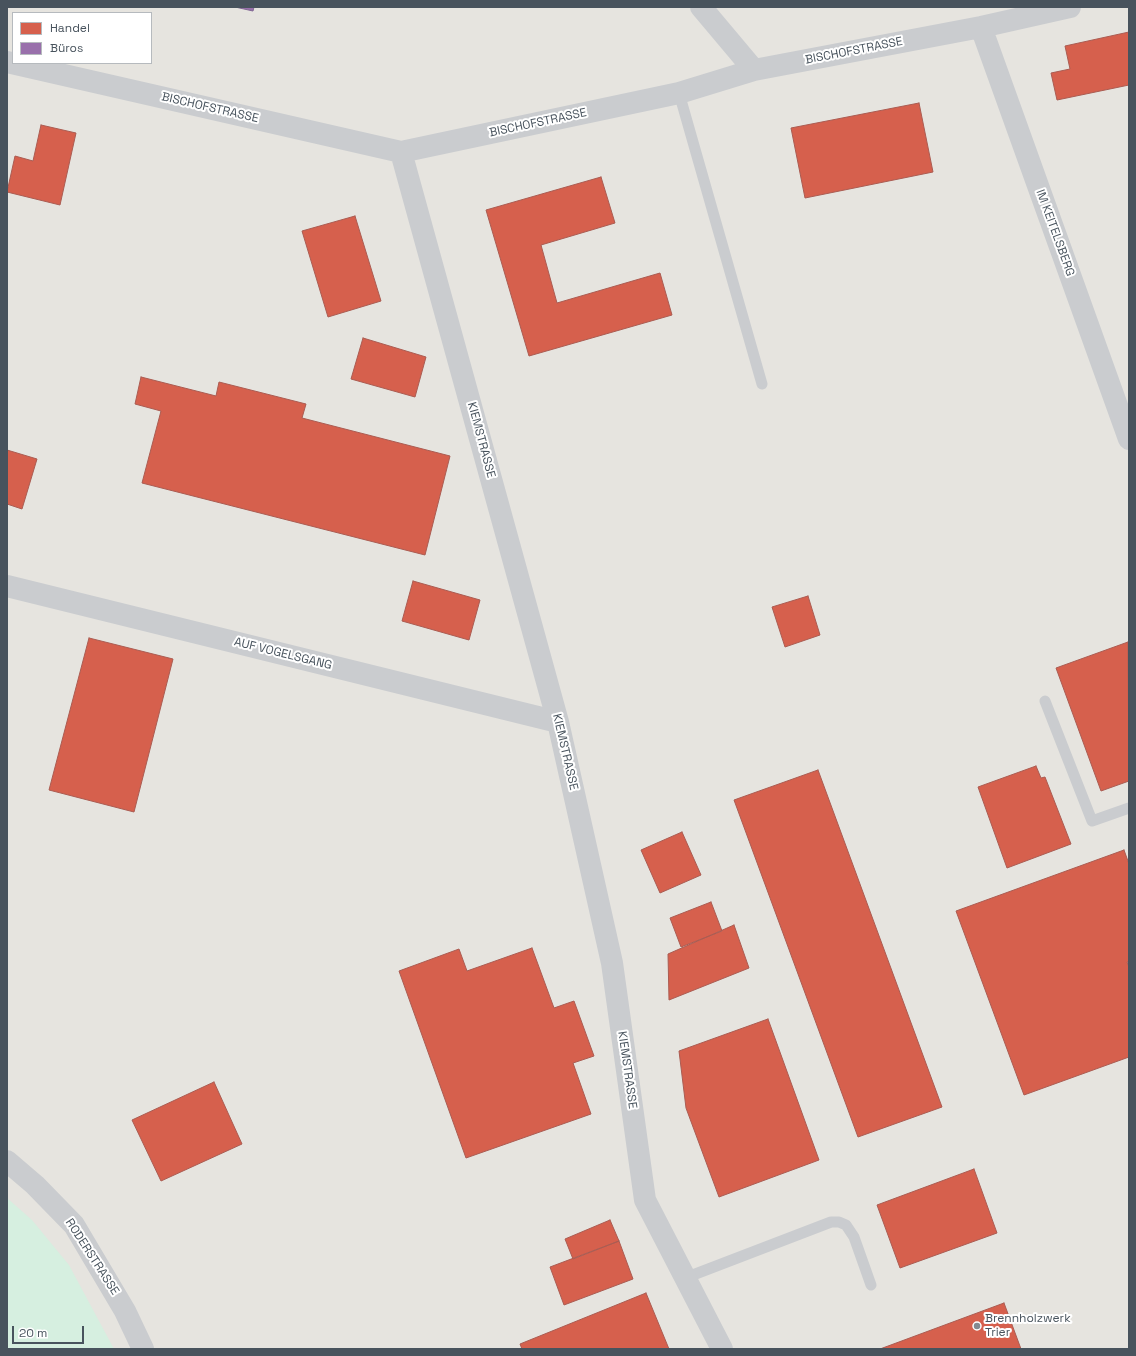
<!DOCTYPE html>
<html>
<head>
<meta charset="utf-8">
<style>
  body { margin:0 }
  #map { position:relative; width:1136px; height:1356px; overflow:hidden; background:#f1f1f1; font-family:"Space Grotesk",sans-serif }
  canvas { display:block }
  .frame { position:absolute; inset:0; border:8px solid #48535d; pointer-events:none }
  .legend { position:absolute; left:12px; top:12px; width:140px; height:52px; box-sizing:border-box; background:#fff; border:1px solid #b6babe; margin:0; padding:5px 7px; list-style:none; font-size:12px; color:#48535d }
  .legend li { display:flex; align-items:center; gap:8px; height:20px }
  .legend b { width:20px; border:1px solid #b6babe }
  .scale { position:absolute; left:12px; top:1326px; width:72px; height:18px; box-sizing:border-box; border:2px solid #48535d; border-top:0; padding-left:5px; font-size:12px; line-height:14px; white-space:nowrap; color:#48535d; -webkit-text-stroke:3px #fff; paint-order:stroke }
</style>
</head>
<body>
<div id="map">
<canvas width="1136" height="1356"></canvas>
<div class="frame"></div>
<ul class="legend">
<li><b style="height:11px;background:#d6604d"></b>Handel</li>
<li><b style="height:11px;background:#9970ab"></b>Büros</li>
</ul>
<div class="scale">20 m</div>
</div>
<script>
const g = document.querySelector('canvas').getContext('2d');
g.lineJoin = 'round';
function fillPath(path, color) {
  g.fillStyle = color;
  g.fill(path, 'evenodd');
}
function shape(rows) {
  const path = new Path2D();
  for (const r of rows) {
    path.moveTo(r[0], r[1]);
    for (let i = 2; i < r.length; i += 2) path.lineTo(r[i], r[i + 1]);
  }
  return path;
}
function strokePath(path, color, width, dash) {
  g.strokeStyle = color;
  g.lineWidth = width;
  g.lineCap = dash ? 'butt' : 'round';
  g.setLineDash(dash || []);
  g.stroke(path);
}
function label(font, color, halo, rows, align = 'center') {
  g.font = font + ' "Space Grotesk",sans-serif';
  g.lineWidth = 4;
  g.setLineDash([]);
  g.textBaseline = 'middle';
  g.strokeStyle = halo;
  g.fillStyle = color;
  for (const [text, x, y, turn = 0] of rows) {
    g.save();
    g.translate(x, y);
    g.rotate((+turn || 0) * Math.PI / 180);
    g.textAlign = isNaN(turn) ? turn : align;
    if (halo) g.strokeText(text, 0, 0);
    g.fillText(text, 0, 0);
    g.restore();
  }
}
const commercial = shape([
  [7,7,1129,7,1129,1349,7,1349],
  [13,13,151,13,151,63,13,63]
]);
const green = shape([
  [7,1198,32,1220,69,1265,114,1349,7,1349]
]);
const shops = shape([
  [1129,32,1129,85,1057,100,1051,73,1070,69,1065,46,1129,32],
  [919,103,933,172,805,198,791,128,919,103],
  [41,125,76,133,60,205,7,192,15,156,33,161,41,125],
  [601,177,615,223,541,245,557,303,660,273,672,315,529,356,486,210,601,177],
  [355,216,381,301,328,317,302,231,355,216],
  [363,338,426,357,415,397,351,379,363,338],
  [141,377,216,396,219,382,306,404,302,418,450,456,425,555,142,483,161,411,135,404,141,377],
  [7,450,37,459,22,509,7,504,7,450],
  [413,581,480,600,469,640,402,621,413,581],
  [808,596,820,635,785,647,772,607,808,596],
  [89,638,173,659,134,812,49,790,89,638],
  [1128,642,1129,781,1101,791,1056,668,1128,642],
  [1036,766,1041,778,1045,777,1071,844,1007,868,978,787,1036,766],
  [818,770,942,1107,858,1137,734,800,818,770],
  [682,832,701,875,660,893,641,850,682,832],
  [1124,850,1129,864,1129,962,1127,962,1129,967,1129,1057,1024,1095,956,911,1124,850],
  [711,902,722,931,681,947,670,918,711,902],
  [734,925,749,968,669,1000,668,954,734,925],
  [532,948,554,1008,574,1001,594,1056,573,1063,591,1114,466,1158,399,971,459,949,467,971,532,948],
  [768,1019,819,1160,719,1197,686,1108,679,1051,768,1019],
  [214,1082,242,1144,161,1181,132,1120,214,1082],
  [974,1169,997,1233,900,1268,877,1205,974,1169],
  [610,1220,619,1241,573,1259,565,1239,610,1220],
  [619,1241,633,1279,564,1305,550,1267,619,1241],
  [646,1293,669,1349,522,1349,520,1344,646,1293],
  [1004,1303,1021,1349,880,1349,1004,1303]
]);
const offices = shape([
  [235,7,254,7,253,11,235,7]
]);
const service = shape([
  [679,93,762,384],
  [1045,701,1092,821,1129,808],
  [685,1278,831,1222,839,1222,846,1225,854,1237,871,1285]
]);
const minor = shape([
  [701,7,754,70],
  [981,27,1129,439],
  [7,62,401,152,679,93,754,70,981,27,1070,7],
  [401,152,558,722,612,963,645,1200,722,1349],
  [7,586,558,722],
  [7,1161,35,1185,74,1225,125,1311,143,1349]
]);
const markers = [
  [977,1326,4,"#838a91"]
];
const streetNames = [
  ["BISCHOFSTRASSE",854,51,-11],
  ["BISCHOFSTRASSE",210,108,13],
  ["BISCHOFSTRASSE",538,123,-12],
  ["IM KEITELSBERG",1055,233,70],
  ["KIEMSTRASSE",481,440,75],
  ["AUF VOGELSGANG",283,654,14],
  ["KIEMSTRASSE",565,752,77],
  ["KIEMSTRASSE",627,1070,82],
  ["RODERSTRASSE",92,1257,57]
];
const poiNames = [
  ["Brennholzwerk",985,1319],
  ["Trier",985,1333]
];
fillPath(commercial, '#e6e4df');
fillPath(green, '#d6efe0');
fillPath(shops, '#d6604d');
strokePath(shops, '#ab5c52', 1);
fillPath(offices, '#9970ab');
strokePath(offices, '#816794', 1);
strokePath(service, '#cacccf', 11);
strokePath(minor, '#cacccf', 22);
for (const [x, y, r, color] of markers) {
  const dot = new Path2D();
  dot.arc(x, y, r, 0, 2 * Math.PI);
  g.fillStyle = color;
  g.fill(dot);
  strokePath(dot, '#fff', 1.5);
}
label('12px', '#48535d', '#fff', streetNames);
label('12px', '#48535d', '#fff', poiNames, 'left');
</script>
</body>
</html>
